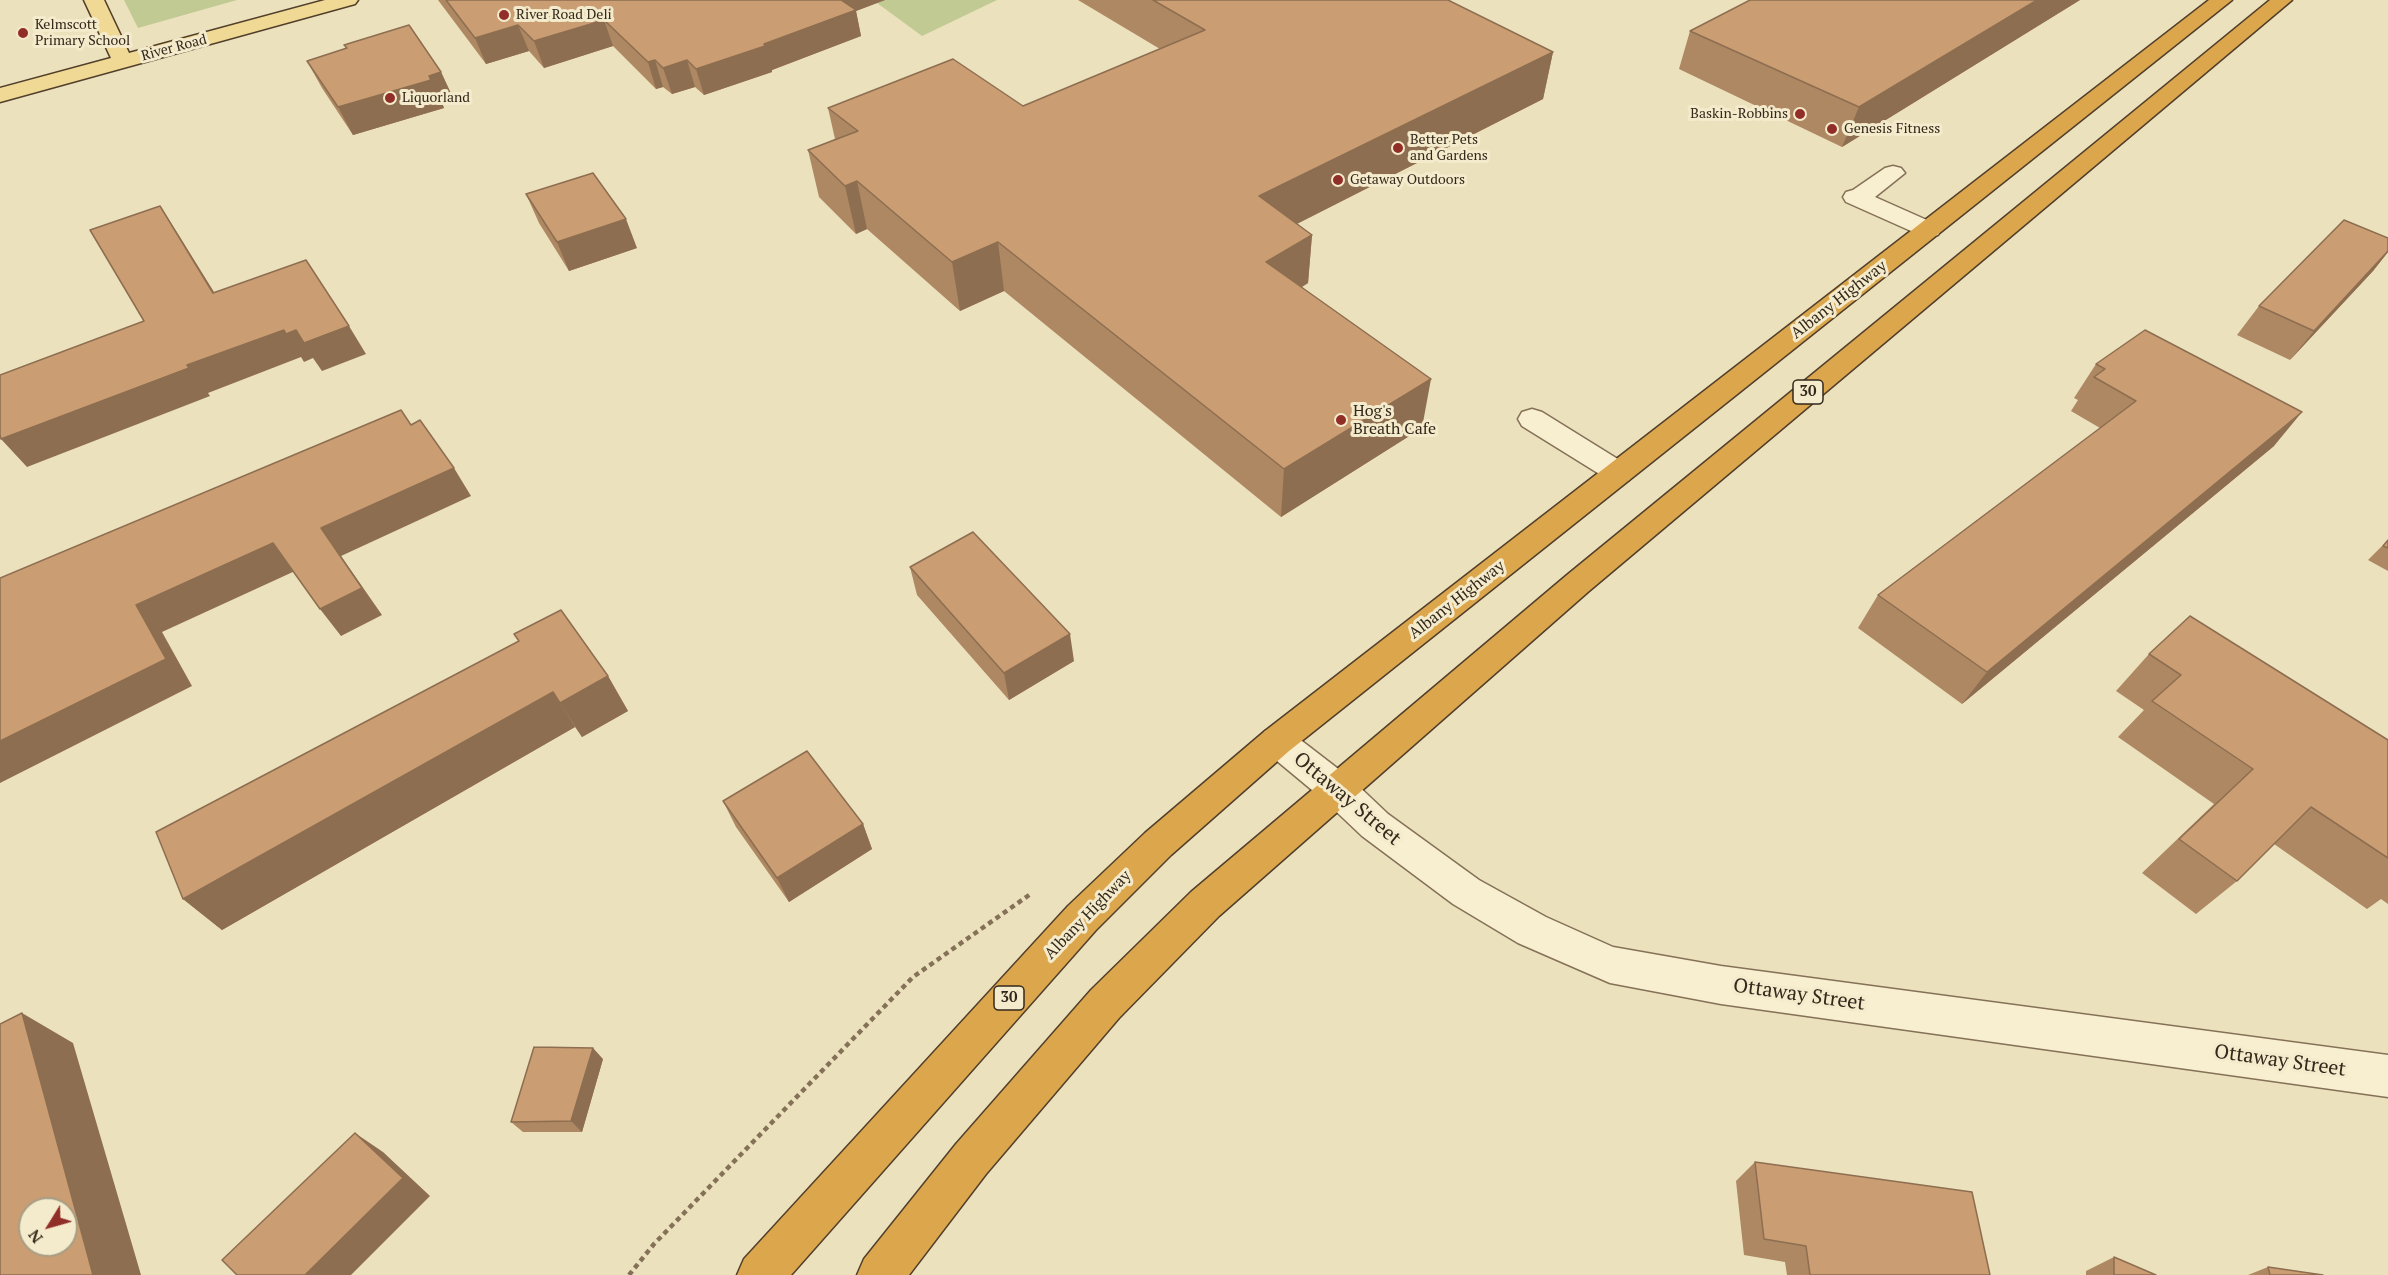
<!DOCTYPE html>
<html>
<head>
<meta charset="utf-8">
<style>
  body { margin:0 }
  #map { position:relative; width:2388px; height:1275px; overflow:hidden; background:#ece1bd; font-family:"PT Serif",serif }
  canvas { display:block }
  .north { position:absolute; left:18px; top:1197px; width:60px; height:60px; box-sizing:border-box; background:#f4ebcc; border:2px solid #a79d85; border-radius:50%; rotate:233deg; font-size:16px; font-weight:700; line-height:24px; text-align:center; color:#33281b }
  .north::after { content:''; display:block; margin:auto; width:21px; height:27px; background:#912e28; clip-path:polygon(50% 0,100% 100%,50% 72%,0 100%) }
</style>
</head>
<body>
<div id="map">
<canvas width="2388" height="1275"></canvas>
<div class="north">N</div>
</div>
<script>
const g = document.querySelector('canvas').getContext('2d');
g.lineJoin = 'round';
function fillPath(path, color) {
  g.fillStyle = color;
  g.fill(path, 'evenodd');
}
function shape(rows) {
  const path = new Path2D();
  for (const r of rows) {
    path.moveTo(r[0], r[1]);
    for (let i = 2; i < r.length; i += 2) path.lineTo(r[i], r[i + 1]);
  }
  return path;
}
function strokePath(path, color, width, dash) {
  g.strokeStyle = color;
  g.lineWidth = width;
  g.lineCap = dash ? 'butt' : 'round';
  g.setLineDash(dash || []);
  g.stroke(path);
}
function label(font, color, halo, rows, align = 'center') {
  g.font = font + ' "PT Serif",serif';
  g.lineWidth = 6;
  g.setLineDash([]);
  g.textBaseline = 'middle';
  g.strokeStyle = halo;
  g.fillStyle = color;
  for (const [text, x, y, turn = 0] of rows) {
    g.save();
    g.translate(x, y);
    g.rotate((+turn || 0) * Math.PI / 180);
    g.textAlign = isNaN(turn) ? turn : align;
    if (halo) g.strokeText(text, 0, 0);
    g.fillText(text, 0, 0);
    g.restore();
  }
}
const green = shape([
  [124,0,237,0,138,28],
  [873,0,997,0,922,36]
]);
const path = shape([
  [629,1275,654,1244,913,977,1032,893]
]);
const minor = shape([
  [1893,166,1901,168,1905,173,1875,197,1938,225,1941,230,1938,235,1929,237,1920,235,1846,202,1843,197,1846,192,1853,190,1885,168,1893,166],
  [1532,409,1542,412,1629,466,1634,473,1629,480,1619,483,1609,480,1522,426,1518,419,1522,412,1532,409],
  [1277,727,1289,731,1350,778,1388,814,1479,880,1546,917,1613,947,1721,966,2388,1055,2388,1097,1721,1004,1610,983,1518,943,1453,904,1362,836,1324,800,1265,751,1259,741,1265,731,1277,727]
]);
const major = shape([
  [84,0,104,0,129,53,325,0,358,0,355,4,0,102,0,88,111,58,84,0]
]);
const highway = shape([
  [2209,0,2232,0,1289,751,1171,855,1096,930,791,1275,737,1275,744,1259,1068,906,1145,833,1265,731,2209,0],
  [2270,0,2292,0,1589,591,1219,916,1119,1018,986,1174,909,1275,857,1275,864,1259,956,1144,1091,990,1191,892,1567,575,2270,0]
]);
const wall = shape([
  [438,0,885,0,856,11,861,36,772,70,772,72,704,95,695,87,672,94,663,87,656,89,613,46,544,68,529,51,486,64],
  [1078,0,1448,0,1553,52,1543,99,1297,224,1312,235,1308,283,1302,287,1422,428,1281,517,1004,291,960,311,867,229,856,234,819,197,808,150,835,139,828,108,1023,106,1160,49],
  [2080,0,1842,147,1679,69,1690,31],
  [344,45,441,72,454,100,442,103,444,108,353,135,322,88,307,61,346,48],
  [526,194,637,248,569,271,539,223],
  [2388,237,2388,252,2373,271,2290,360,2237,335,2259,306],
  [2096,364,2274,446,1962,704,1858,628,1878,595,2100,428,2071,411,2078,400,2074,398],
  [2388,540,2388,571,2368,560],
  [910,567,1074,661,1009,700,917,595],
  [2149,654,2388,740,2388,904,2381,899,2367,909,2274,844,2237,881,2196,914,2142,873,2214,804,2118,737,2144,710,2116,691],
  [608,676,628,711,582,737,575,727,222,930,183,899],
  [723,801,863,824,872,849,789,902,736,827],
  [603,1059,582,1132,523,1132,511,1122],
  [1755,1162,1990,1275,1787,1275,1785,1262,1744,1255,1736,1181],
  [2114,1257,2156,1275,2086,1275,2086,1271],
  [2268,1267,2323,1275,2248,1275]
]);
const shadedWall = shape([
  [831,0,885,0,856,11,861,36,772,70,772,72,704,95,696,69,764,44],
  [2037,0,2080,0,1842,147,1859,107],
  [604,20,613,46,544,68,534,41],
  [518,25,529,51,486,64,475,38],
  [1553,52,1543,99,1257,244,1259,196],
  [655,60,663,87,656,89,648,62],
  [687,60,695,87,672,94,663,68],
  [441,72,454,100,442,103,444,108,353,135,338,107,429,76],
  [857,181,867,229,856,234,845,186],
  [160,206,178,234,232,321,213,293],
  [626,219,637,248,569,271,557,242],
  [1312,235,1308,283,1264,310,1266,262],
  [998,242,1004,291,960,311,952,262],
  [2388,251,2388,252,2373,271,2290,360,2314,331],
  [349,326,366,354,322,371,313,358,304,362,301,357,208,393,210,396,27,467,1,439,187,365,284,330,296,330],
  [1431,379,1422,428,1281,517,1284,469],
  [2302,412,2274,446,1962,704,1987,672],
  [454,468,471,496,341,556,382,615,341,636,320,609,321,528],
  [273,543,295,571,162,632,192,686,0,783,0,741,136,605],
  [1070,634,1074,661,1009,700,1004,673],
  [608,676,628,711,582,737,560,703],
  [553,692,575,727,222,930,183,899],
  [863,824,872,849,789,902,777,878],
  [22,1013,73,1043,141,1275,93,1275],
  [593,1048,603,1059,582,1132,571,1121],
  [355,1133,383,1152,430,1196,351,1275,305,1275]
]);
const building = shape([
  [446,0,841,0,856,10,764,44,765,46,696,69,687,60,663,68,655,60,648,62,604,20,534,41,518,25,475,38,446,0],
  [1153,0,1448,0,1553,52,1259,196,1312,235,1266,262,1431,379,1284,469,998,242,952,262,857,181,845,186,808,150,858,131,828,108,953,59,1023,106,1205,30,1153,0],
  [1750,0,2037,0,1859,107,1690,31,1750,0],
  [409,25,441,72,429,76,431,80,338,107,307,61,347,48,344,45,409,25],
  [593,173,626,219,557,242,526,194,593,173],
  [160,206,213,293,306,260,349,326,304,343,296,330,286,334,284,330,187,365,189,368,1,439,0,435,0,375,144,321,90,230,160,206],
  [2344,220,2388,238,2388,251,2314,331,2259,306,2344,220],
  [2145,330,2302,412,1987,672,1878,595,2136,401,2094,377,2105,369,2096,364,2145,330],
  [401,410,411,425,420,420,454,468,321,528,362,588,320,609,273,543,136,605,166,659,0,741,0,578,401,410],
  [973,532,1070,634,1004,673,910,567,973,532],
  [2388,540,2388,548,2383,546,2388,540],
  [561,610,608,676,560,703,553,692,183,899,156,832,519,641,514,634,561,610],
  [2190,616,2388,740,2388,858,2311,807,2237,881,2179,839,2253,769,2152,701,2181,675,2149,654,2190,616],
  [807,751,863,824,777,878,723,801,807,751],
  [22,1013,93,1275,0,1275,0,1024,22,1013],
  [30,1209,66,1209,66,1245,30,1245,30,1209],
  [534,1047,593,1048,571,1121,511,1122,534,1047],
  [355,1133,403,1178,305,1275,237,1275,222,1260,355,1133],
  [1755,1162,1972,1192,1990,1275,1810,1275,1806,1246,1764,1239,1755,1162],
  [2114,1257,2156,1275,2114,1275,2114,1257],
  [2268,1267,2323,1275,2270,1275,2268,1267]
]);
const markers = [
  [504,15,6,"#912e28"],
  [23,33,6,"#912e28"],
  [390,98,6,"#912e28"],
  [1800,114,6,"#912e28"],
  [1832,129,6,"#912e28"],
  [1398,148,6,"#912e28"],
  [1338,180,6,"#912e28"],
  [1341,420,6,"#912e28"]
];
const farPoinames = [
  ["River Road Deli",516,15],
  ["Kelmscott",35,25],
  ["Primary School",35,41],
  ["Liquorland",402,98],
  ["Baskin-Robbins",1788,114,"right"],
  ["Genesis Fitness",1844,129],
  ["Better Pets",1410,140],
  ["and Gardens",1410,156],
  ["Getaway Outdoors",1350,180]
];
const farStreetnames = [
  ["River Road",174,48,-15]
];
const shields = [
  [1808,392,30],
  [1009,998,30]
];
const shieldNames = [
  ["30",1808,392],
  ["30",1009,998]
];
const streetNames = [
  ["Albany Highway",1839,300,-38],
  ["Albany Highway",1457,600,-38],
  ["Albany Highway",1088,915,-46]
];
const poiNames = [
  ["Hog's",1353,411],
  ["Breath Cafe",1353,429]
];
const nearStreetnames = [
  ["Ottaway Street",1347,799,40],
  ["Ottaway Street",1799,995,8],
  ["Ottaway Street",2280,1061,8]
];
fillPath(green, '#c0ca92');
strokePath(minor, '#847157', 3);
strokePath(major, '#513f2b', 3);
strokePath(highway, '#513f2b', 3);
strokePath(path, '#847157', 4.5, [5, 4]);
fillPath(minor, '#f8eed0');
fillPath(major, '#f0d994');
fillPath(highway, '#dca64d');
fillPath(wall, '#ae8763');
fillPath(shadedWall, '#8d6e50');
fillPath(building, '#ca9d73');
strokePath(building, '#8d6e50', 1.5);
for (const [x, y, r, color] of markers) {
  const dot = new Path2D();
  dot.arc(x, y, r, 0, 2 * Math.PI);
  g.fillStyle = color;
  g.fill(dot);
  strokePath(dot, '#f4ebcc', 2);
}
label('14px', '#33281b', '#f4ebcc', farPoinames, 'left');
label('14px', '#33281b', '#f4ebcc', farStreetnames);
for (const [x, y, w] of shields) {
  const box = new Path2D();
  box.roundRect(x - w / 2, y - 12, w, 24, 4.5);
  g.fillStyle = '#f4ebcc';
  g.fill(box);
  strokePath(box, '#33281b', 1.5);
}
label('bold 15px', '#33281b', null, shieldNames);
label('16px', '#33281b', '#f4ebcc', streetNames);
label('16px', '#33281b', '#f4ebcc', poiNames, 'left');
label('20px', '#33281b', '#f4ebcc', nearStreetnames);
</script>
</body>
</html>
